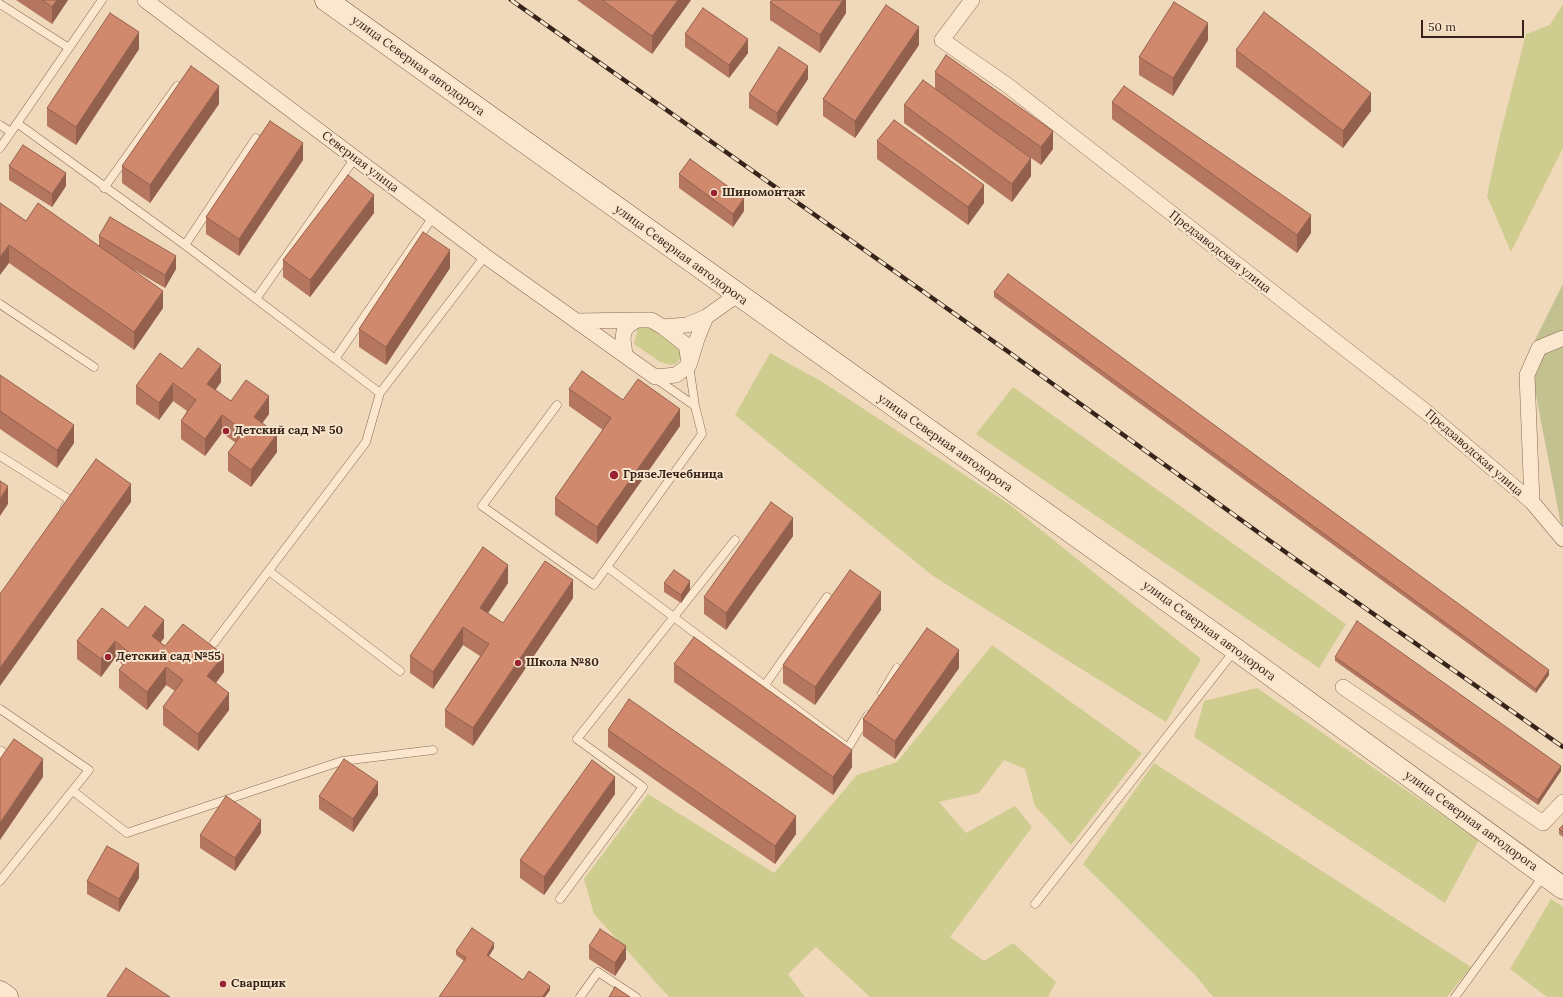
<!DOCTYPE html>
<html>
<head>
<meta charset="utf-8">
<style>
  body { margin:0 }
  #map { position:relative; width:1563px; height:997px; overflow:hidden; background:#f0d9bb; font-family:Lora,serif }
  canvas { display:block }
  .scale { position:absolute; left:1421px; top:20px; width:103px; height:18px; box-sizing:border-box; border:2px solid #36241a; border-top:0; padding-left:5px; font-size:12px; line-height:14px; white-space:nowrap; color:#36241a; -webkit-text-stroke:3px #f7e4cb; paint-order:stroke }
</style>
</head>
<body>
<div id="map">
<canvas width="1563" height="997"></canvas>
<div class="scale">50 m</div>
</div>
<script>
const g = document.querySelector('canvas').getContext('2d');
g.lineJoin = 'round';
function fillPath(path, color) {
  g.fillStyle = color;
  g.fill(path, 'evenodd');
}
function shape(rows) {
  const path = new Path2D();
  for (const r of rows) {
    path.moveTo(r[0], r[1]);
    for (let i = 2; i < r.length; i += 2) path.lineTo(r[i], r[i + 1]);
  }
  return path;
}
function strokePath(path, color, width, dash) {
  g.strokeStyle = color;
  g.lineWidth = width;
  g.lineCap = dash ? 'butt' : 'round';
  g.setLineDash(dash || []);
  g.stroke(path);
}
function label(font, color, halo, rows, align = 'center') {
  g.font = font + ' Lora,serif';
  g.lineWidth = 4;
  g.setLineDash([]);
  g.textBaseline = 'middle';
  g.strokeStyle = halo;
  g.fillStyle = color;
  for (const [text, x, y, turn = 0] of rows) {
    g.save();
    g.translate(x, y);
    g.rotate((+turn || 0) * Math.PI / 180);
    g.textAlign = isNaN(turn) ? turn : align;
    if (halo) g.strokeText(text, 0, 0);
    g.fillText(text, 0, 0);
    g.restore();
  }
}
const green = shape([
  [1563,4,1563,148,1511,252,1487,196,1500,135,1526,34,1550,25],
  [649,325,679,346,682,356,677,363,671,365,660,362,634,344,638,328],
  [770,353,821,381,1009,504,1201,659,1166,722,933,576,735,415],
  [1013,387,1346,624,1319,668,976,434],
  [992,645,1142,753,1071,845,1035,806,1025,769,1004,760,979,793,939,802,966,833,1015,806,1032,827,950,937,984,961,1013,943,1056,982,1048,997,870,997,816,947,788,974,805,997,669,997,594,914,584,879,648,794,774,873,857,775,897,762],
  [1257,688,1479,840,1445,903,1194,737,1204,701],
  [1154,763,1471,967,1447,997,1213,997,1196,976,1083,864],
  [1551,899,1563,907,1563,997,1547,997,1510,969]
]);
const cemetery = shape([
  [1563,284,1563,535,1528,354]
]);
const service = shape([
  [0,4,69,48],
  [17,123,185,245,380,393,485,256],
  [0,125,11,132],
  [0,148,102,0],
  [104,188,177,86],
  [185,245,256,138],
  [256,299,355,158],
  [0,304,94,367],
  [335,359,433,217],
  [655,378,695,406],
  [557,405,482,506,594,585,702,434,695,406,689,365],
  [0,456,70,500,65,507],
  [607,567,848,748,868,715],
  [269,571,400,671],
  [214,643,366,442,380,393],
  [765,685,827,597],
  [882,693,897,668],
  [0,709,89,770,0,881],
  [0,754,2,751],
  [73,791,127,833,342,761,433,750],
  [560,899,643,787,577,739,735,540],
  [1035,904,1235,650],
  [580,997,598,972,636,997],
  [1455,997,1544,875]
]);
const minor = shape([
  [145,0,485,256,655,377,676,375,689,365,697,339,706,317],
  [972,0,942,40,1007,85,1425,411,1532,502,1563,539],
  [578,321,637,320],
  [663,327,687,325,706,317,737,295],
  [625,355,623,339,624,331,629,325,637,320,651,320,663,327,686,345,689,362],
  [1532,502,1527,375,1539,348,1563,338],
  [1343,687,1543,823,1563,802]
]);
const secondary = shape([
  [326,0,1235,649,1563,888],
  [0,992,7,997]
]);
const rail = shape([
  [511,0,1010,353,1291,556,1563,747]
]);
const wall = shape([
  [16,0,68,0,52,24],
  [577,0,691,0,652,54],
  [846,0,846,13,820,53,770,20,770,2],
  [685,34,748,53,729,78,685,47],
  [1208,40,1173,96,1139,75,1139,57],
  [919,45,855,138,823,116,823,99],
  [139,49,76,145,47,126,47,108],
  [1236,50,1371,111,1343,148,1236,67],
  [935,72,1053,149,1041,165,1004,139,1031,176,1012,202,904,123,904,105,935,89],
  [808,79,777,126,749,108,749,94],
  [1112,102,1311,233,1297,253,1112,119],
  [219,104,150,203,122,183,122,166],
  [877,141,984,203,968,225,877,159],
  [303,160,239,256,206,234,206,217],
  [9,166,66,186,52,207,9,180],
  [679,174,744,211,733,227,679,188],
  [0,203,26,221,99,246,99,236,176,269,165,288,134,270,163,308,134,350,9,263],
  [374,213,310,297,283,277,283,260],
  [450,268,386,365,359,347,359,329],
  [994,292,1549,675,1536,693,994,297],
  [182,369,221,382,215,390,231,401,269,414,262,423,277,452,251,487,228,471,228,453,236,443,222,433,205,456,181,439,181,421,187,411,173,401,159,420,136,404,136,386],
  [0,375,74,443,57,468,0,429],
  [569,389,623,400,680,426,597,544,555,515,555,498,603,430,569,406],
  [793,536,726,630,704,614,704,597],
  [508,583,488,613,503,623,573,598,473,746,445,727,445,710,480,656,463,645,433,689,410,673,410,656],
  [664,583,690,590,681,603,664,592],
  [881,610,815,705,783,683,783,665],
  [128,628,164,638,160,642,165,646,224,672,216,683,229,710,198,751,163,725,163,707,175,691,166,685,147,710,119,688,119,670,123,665,115,658,101,677,77,659,77,641],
  [1335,657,1561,771,1538,805,1335,661],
  [674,664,852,767,833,795,674,682],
  [959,668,895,759,863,736,863,719],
  [608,730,796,834,775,864,608,747],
  [615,794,544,895,520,878,520,860],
  [378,795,353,832,319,809,319,796],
  [1563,825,1563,837,1559,834,1559,829],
  [261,833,235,871,200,848,200,835],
  [139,878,119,912,87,894,87,881],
  [589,946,626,959,615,976,589,959],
  [494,948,489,956,523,980,550,990,545,997,439,997,464,961,456,955,456,951]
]);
const shadedWall = shape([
  [57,0,68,0,52,24,52,7],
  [678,0,691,0,652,54,652,36],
  [843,0,846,0,846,13,820,53,820,35],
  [1208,23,1208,40,1173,96,1173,78],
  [919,27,919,45,855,138,855,121],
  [139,32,139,49,76,145,76,127],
  [748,39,748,53,729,78,729,65],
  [808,66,808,79,777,126,777,113],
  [219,86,219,104,150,203,150,185],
  [1371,93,1371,111,1343,148,1343,131],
  [1053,131,1053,149,1041,165,1041,147],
  [303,143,303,160,239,256,239,239],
  [1031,158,1031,176,1012,202,1012,184],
  [66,173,66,186,52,207,52,194],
  [984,185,984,203,968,225,968,207],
  [374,195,374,213,310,297,310,280],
  [744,198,744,211,733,227,733,214],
  [1311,215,1311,233,1297,253,1297,235],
  [9,245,9,263,0,275,0,257],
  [450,250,450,268,386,365,386,347],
  [176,256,176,269,165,288,165,275],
  [163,291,163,308,134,350,134,332],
  [221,365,221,382,207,402,207,384],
  [173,383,173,401,159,420,159,403],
  [269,396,269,414,254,435,254,417],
  [680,409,680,426,597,544,597,527],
  [222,415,222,433,205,456,205,439],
  [74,425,74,443,57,468,57,450],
  [277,434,277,452,251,487,251,470],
  [131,484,131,502,0,686,0,668],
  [8,486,8,504,0,516,0,499],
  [793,518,793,536,726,630,726,613],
  [508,565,508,583,480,625,480,608],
  [573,580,573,598,473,746,473,728],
  [690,581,690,590,681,603,681,595],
  [881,592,881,610,815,705,815,687],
  [164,620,164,638,152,654,152,636],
  [463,627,463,645,433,689,433,672],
  [115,641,115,658,101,677,101,659],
  [959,650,959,668,895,759,895,741],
  [224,655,224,672,207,694,207,676],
  [166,667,166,685,147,710,147,692],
  [1549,670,1549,675,1536,693,1536,689],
  [229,693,229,710,198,751,198,734],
  [852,750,852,767,833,795,833,777],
  [43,759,43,777,0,840,0,823],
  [1561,766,1561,771,1538,805,1538,800],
  [615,777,615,794,544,895,544,877],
  [378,782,378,795,353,832,353,819],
  [796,816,796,834,775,864,775,846],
  [261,820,261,833,235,871,235,858],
  [139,864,139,878,119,912,119,899],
  [494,943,494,948,487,959,487,955],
  [626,946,626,959,615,976,615,963],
  [550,986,550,990,545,997,542,997]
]);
const building = shape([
  [42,0,57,0,52,7,42,0],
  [602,0,678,0,652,36,602,0],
  [772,0,843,0,820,35,770,2,772,0],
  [1174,2,1208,23,1173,78,1139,57,1174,2],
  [886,5,919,27,855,121,823,99,886,5],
  [703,8,748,39,729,65,685,34,703,8],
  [1264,12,1371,93,1343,131,1236,50,1264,12],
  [110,13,139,32,76,127,47,108,110,13],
  [779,47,808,66,777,113,749,94,779,47],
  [946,55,1053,131,1041,147,935,72,946,55],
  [191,66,219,86,150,185,122,166,191,66],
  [923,80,1031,158,1012,184,904,105,923,80],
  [1124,86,1311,215,1297,235,1112,102,1124,86],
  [894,120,984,185,968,207,877,141,894,120],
  [270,121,303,143,239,239,206,217,270,121],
  [23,145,66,173,52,194,9,166,23,145],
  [690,159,744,198,733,214,679,174,690,159],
  [348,175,374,195,310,280,283,260,348,175],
  [0,203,26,221,38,203,163,291,134,332,9,245,0,257,0,203],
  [110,217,176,256,165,275,99,236,110,217],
  [423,232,450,250,386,347,359,329,423,232],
  [1008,274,1549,670,1536,689,994,292,1008,274],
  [198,348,221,365,207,384,231,401,246,380,269,396,254,417,277,434,251,470,228,453,244,431,222,415,205,439,181,421,196,400,173,383,159,403,136,386,160,353,182,369,198,348],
  [582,371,623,400,638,379,680,409,597,527,555,498,611,418,569,389,582,371],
  [0,375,74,425,57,450,0,411,0,375],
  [96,459,131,484,0,668,0,594,96,459],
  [0,481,8,486,0,499,0,481],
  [771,502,793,518,726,613,704,597,771,502],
  [483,547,508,565,480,608,503,623,545,561,573,580,473,728,445,710,489,644,463,627,433,672,410,656,483,547],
  [674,570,690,581,681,595,664,583,674,570],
  [850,570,881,592,815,687,783,665,850,570],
  [145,606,164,620,152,636,165,646,183,624,224,655,207,676,229,693,198,734,163,707,183,680,166,667,147,692,119,670,131,654,115,641,101,659,77,641,102,608,128,628,145,606],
  [1357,621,1561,766,1538,800,1335,657,1357,621],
  [927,628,959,650,895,741,863,719,927,628],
  [694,637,852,750,833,777,674,664,694,637],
  [629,699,796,816,775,846,608,730,629,699],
  [14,739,43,759,0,823,0,759,14,739],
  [344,759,378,782,353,819,319,796,344,759],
  [592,760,615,777,544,877,520,860,592,760],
  [226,796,261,820,235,858,200,835,226,796],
  [1563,825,1563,832,1559,829,1563,825],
  [107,846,139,864,119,899,87,881,107,846],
  [472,928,494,943,487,955,523,980,529,971,550,986,542,997,439,997,466,958,456,951,472,928],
  [600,929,626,946,615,963,589,946,600,929],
  [126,968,170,997,109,997,107,996,126,968],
  [615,987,630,997,609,997,615,987]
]);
const markers = [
  [714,193,4,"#9a2132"],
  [226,431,4,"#9a2132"],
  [614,475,5,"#9a2132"],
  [108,657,4,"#9a2132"],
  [518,663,4,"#9a2132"],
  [223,984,4,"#9a2132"]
];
const streetNames = [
  ["улица Северная автодорога",418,66,36],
  ["Северная улица",360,162,37],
  ["Предзаводская улица",1220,252,38],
  ["улица Северная автодорога",681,255,36],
  ["улица Северная автодорога",945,443,35],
  ["Предзаводская улица",1474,453,41],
  ["улица Северная автодорога",1209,631,36],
  ["улица Северная автодорога",1471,821,36]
];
const poiNames = [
  ["Шиномонтаж",722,193],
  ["Детский сад № 50",234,431],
  ["ГрязеЛечебница",623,475],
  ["Детский сад №55",116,657],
  ["Школа №80",526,663],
  ["Сварщик",231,984]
];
fillPath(green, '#cecd8f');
fillPath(cemetery, '#c2c18f');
strokePath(service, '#886854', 9);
strokePath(minor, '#886854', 16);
strokePath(secondary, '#694937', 23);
strokePath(service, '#fbe7ce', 8);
strokePath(minor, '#fbe7ce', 15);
strokePath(secondary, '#fbe7ce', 22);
strokePath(rail, '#36241a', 4.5);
strokePath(rail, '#f7e4cb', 3, [9]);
fillPath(wall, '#b4765f');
fillPath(shadedWall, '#92604d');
fillPath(building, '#d1896e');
strokePath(building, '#92604d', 1);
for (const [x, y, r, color] of markers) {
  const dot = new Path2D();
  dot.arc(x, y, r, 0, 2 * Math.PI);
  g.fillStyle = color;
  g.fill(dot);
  strokePath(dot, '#f7e4cb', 1.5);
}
label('12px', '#36241a', '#f7e4cb', streetNames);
label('bold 12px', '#36241a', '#f7e4cb', poiNames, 'left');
</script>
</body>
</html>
